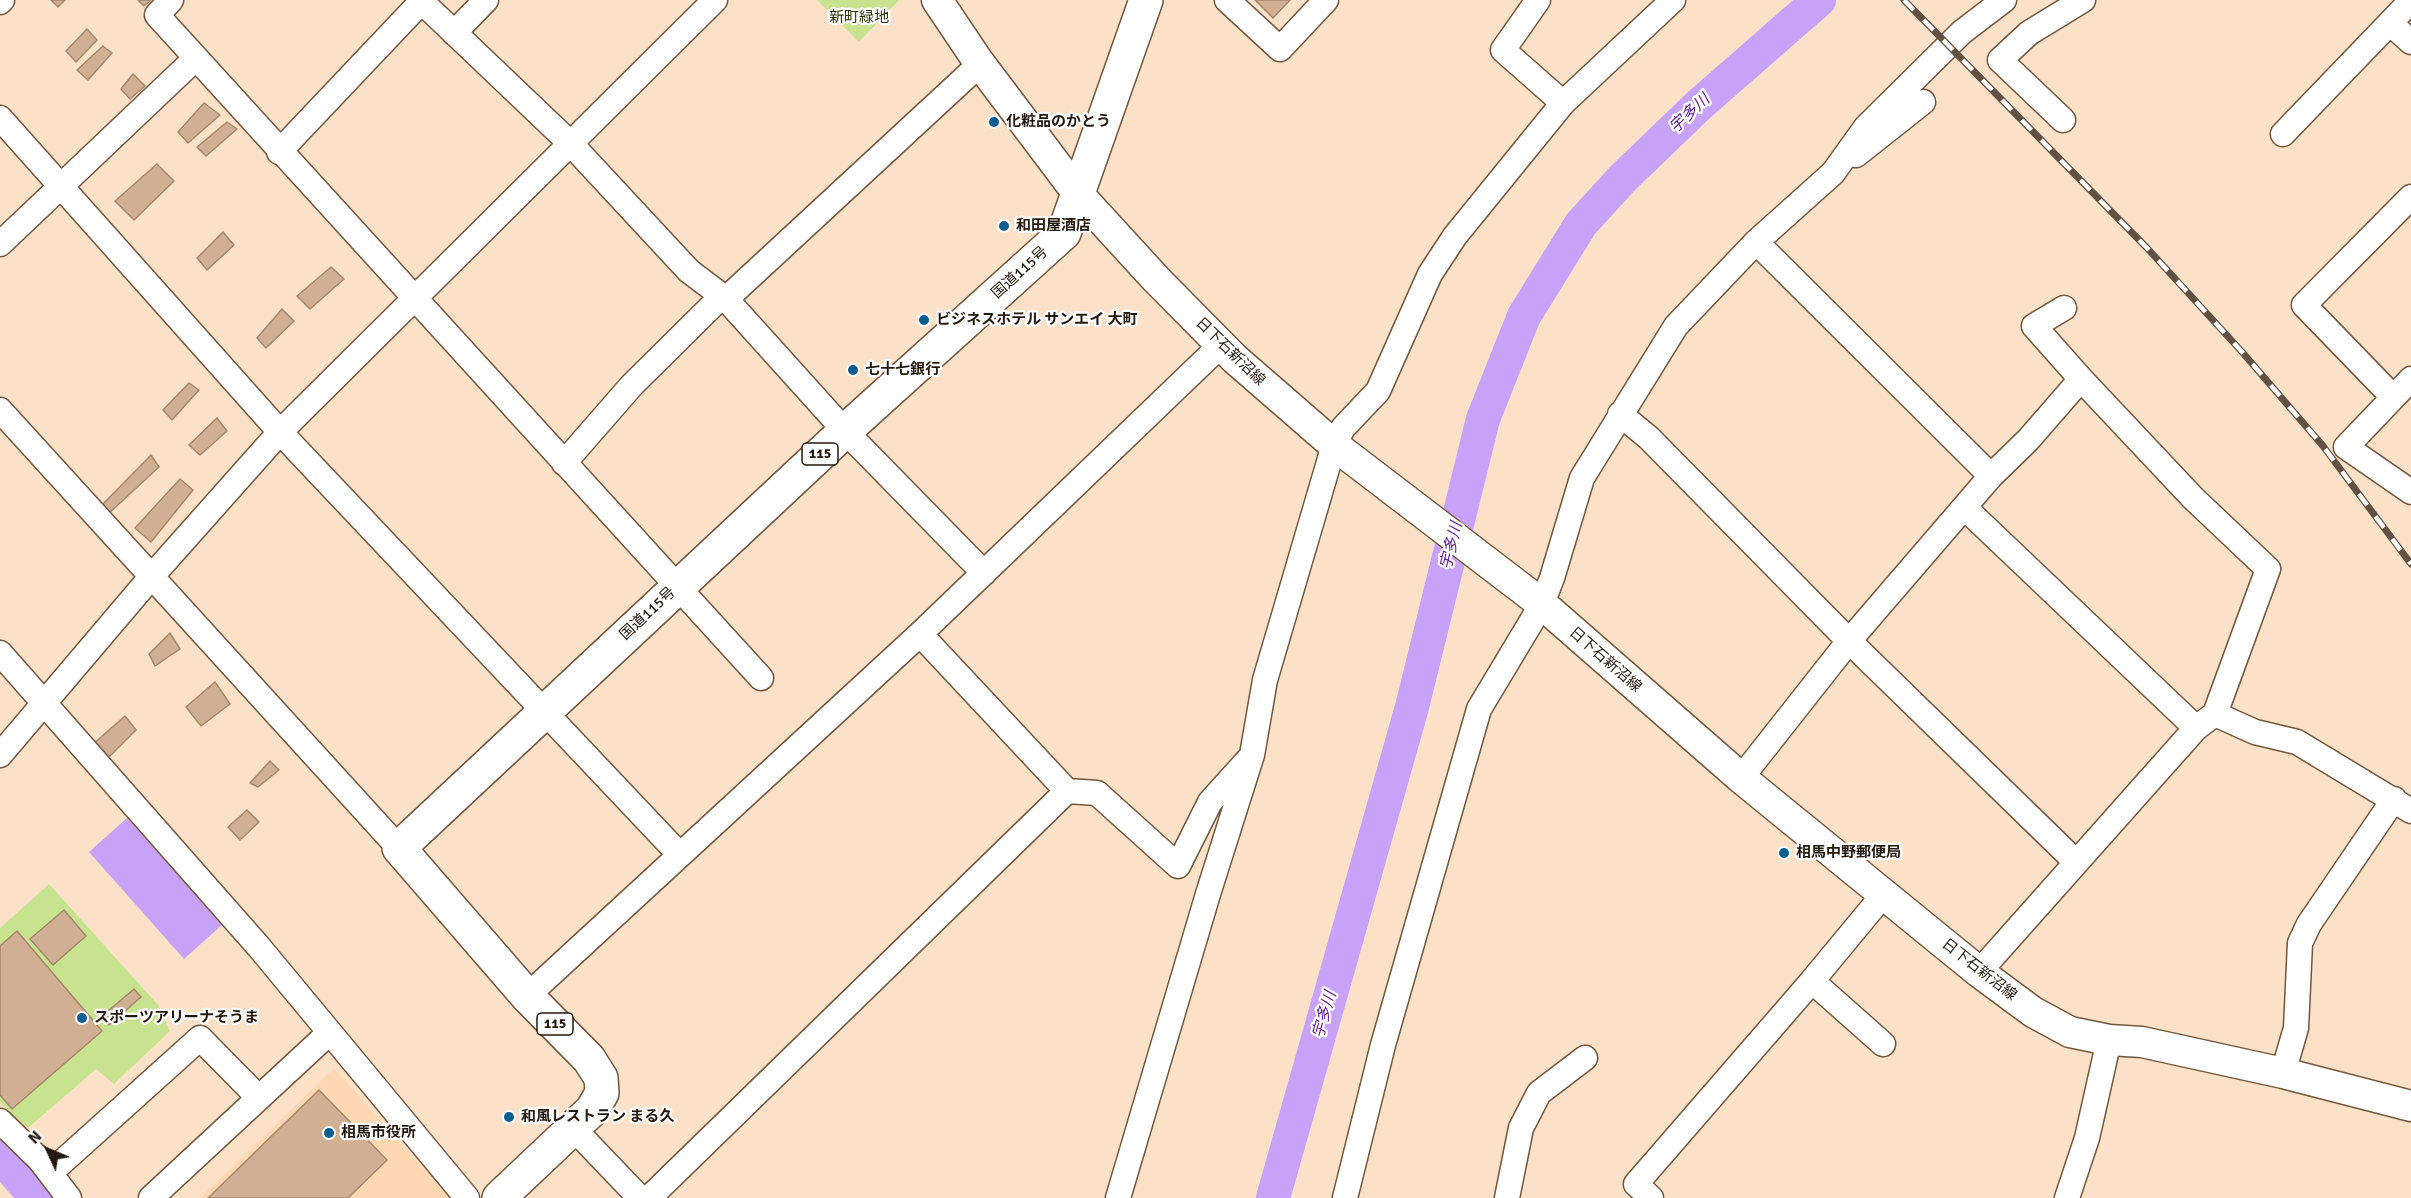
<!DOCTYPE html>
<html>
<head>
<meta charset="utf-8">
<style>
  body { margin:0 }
  #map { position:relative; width:2411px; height:1198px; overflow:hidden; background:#fce1c9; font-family:Signika,sans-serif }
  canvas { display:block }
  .north { position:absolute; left:18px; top:1120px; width:60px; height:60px; -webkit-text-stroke:4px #fff; paint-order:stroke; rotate:314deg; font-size:16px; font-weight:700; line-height:24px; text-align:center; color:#23180d }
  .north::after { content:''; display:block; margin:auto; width:21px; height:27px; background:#23180d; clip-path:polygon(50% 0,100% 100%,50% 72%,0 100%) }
</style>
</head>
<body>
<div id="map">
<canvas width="2411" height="1198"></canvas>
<div class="north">N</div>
</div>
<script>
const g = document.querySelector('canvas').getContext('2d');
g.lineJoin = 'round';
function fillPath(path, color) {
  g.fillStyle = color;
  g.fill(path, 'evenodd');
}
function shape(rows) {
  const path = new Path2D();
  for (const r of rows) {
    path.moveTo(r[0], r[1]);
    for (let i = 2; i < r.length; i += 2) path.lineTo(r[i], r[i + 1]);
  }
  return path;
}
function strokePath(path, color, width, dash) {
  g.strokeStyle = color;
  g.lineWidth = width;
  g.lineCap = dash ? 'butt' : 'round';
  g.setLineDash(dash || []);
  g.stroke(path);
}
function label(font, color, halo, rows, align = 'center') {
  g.font = font + ' Signika,"Noto Sans JP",sans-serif';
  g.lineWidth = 4.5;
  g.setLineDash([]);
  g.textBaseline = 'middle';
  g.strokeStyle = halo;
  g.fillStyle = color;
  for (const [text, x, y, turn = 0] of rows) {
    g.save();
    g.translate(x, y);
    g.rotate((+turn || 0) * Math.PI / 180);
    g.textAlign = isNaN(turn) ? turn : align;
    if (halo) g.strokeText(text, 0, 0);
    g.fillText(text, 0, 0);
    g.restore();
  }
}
const built = shape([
  [334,1068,449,1198,200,1198]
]);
const green = shape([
  [817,0,899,0,859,42],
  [49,884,159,1006,170,1031,114,1084,96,1069,28,1128,0,1103,0,928]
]);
const water = shape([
  [127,818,223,924,184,959,89,852],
  [5,1135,59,1198,14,1198,0,1182,0,1139]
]);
const river = shape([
  [1273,1198,1412,707,1483,419,1524,316,1581,224,1623,178,1699,105,1819,0]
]);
const building = shape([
  [51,0,65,0,58,7,51,0],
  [138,0,151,0,144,6,138,0],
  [1255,0,1290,0,1273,18,1255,0],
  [87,29,97,40,76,62,66,51,87,29],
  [103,46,112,53,88,80,77,70,103,46],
  [133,74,145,86,130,99,121,89,133,74],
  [204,103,220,115,188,143,178,132,204,103],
  [227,122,237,129,206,156,197,147,227,122],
  [157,164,174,181,134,220,115,201,157,164],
  [223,232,234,245,207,270,197,258,223,232],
  [331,267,344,279,310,309,297,296,331,267],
  [282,309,294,321,266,348,257,338,282,309],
  [189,383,199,390,172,420,163,410,189,383],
  [217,418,227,431,200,455,189,445,217,418],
  [151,455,159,467,107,515,101,506,151,455],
  [180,479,193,490,151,542,135,528,180,479],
  [170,633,180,649,155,666,149,654,170,633],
  [215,682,230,704,201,726,186,707,215,682],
  [125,716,136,730,106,760,92,745,125,716],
  [270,761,279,770,258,787,250,783,270,761],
  [247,810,259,822,240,840,228,827,247,810],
  [64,910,86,936,53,965,30,939,64,910],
  [17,931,102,1031,12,1109,0,1095,0,946,17,931],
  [134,989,141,997,109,1025,102,1016,134,989],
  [319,1090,387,1160,348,1198,208,1198,319,1090]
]);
const minor = shape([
  [171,0,157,15,761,678],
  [420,0,571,144,689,271,726,299,845,431,984,573],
  [1227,0,1280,49,1326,0],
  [1538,0,1503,50,1563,103],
  [0,2,2,0],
  [2390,23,2411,42],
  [454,33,486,0],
  [0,118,280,432,680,855],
  [2063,120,2000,60,2029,33,2083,0],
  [2283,134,2411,1],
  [279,152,423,0],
  [1856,155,1923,102],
  [1756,242,1991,476],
  [0,244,196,58],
  [726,299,980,64],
  [2064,308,2034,326,2081,379,2193,498,2268,569,2215,714],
  [2411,379,2346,447,2411,492],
  [2393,397,2304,305,2411,197],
  [0,410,399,848],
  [1620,414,1649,438,1849,641,2076,862],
  [564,463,632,385,722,296],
  [1965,508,2196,728],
  [920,634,1067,791,1097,793,1178,866,1210,802,1247,761],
  [0,653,259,947,467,1198],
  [0,755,152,576,280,432,715,0],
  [1741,778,1849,641,1991,476,2028,440,2081,379],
  [1979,972,2196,728,2215,714,2255,732,2297,742,2411,811],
  [1812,981,1883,1044],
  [527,996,920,634,1221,345],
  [2283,1073,2296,1028,2300,943,2309,924,2394,799],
  [0,1121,40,1160,69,1198],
  [574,1129,640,1198],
  [50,1173,200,1038,259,1098],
  [151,1198,329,1033],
  [649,1198,1067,791],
  [1118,1198,1208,894,1252,755,1265,680,1334,445,1343,428,1378,391,1430,274,1455,236,1563,103,1673,0],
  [1345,1198,1383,1045,1479,709,1542,604,1552,578,1582,478,1676,326,1756,242,1833,173,1866,127,1962,32,2004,0],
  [1507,1198,1521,1128,1539,1093,1585,1058],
  [1651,1198,1636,1184,1812,981,1884,894],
  [2067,1198,2087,1138,2109,1040]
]);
const major = shape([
  [937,0,978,61,1079,195,1156,279,1235,359,1334,445,1542,604,1741,778,1979,972,2033,1012,2070,1032,2109,1040,2142,1042,2283,1073,2411,1106]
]);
const highway = shape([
  [499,1198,592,1110,602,1093,601,1078,589,1059,527,996,399,848,845,431,1064,233,1146,0]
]);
const rail = shape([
  [1904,0,2147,248,2243,353,2323,446,2411,564]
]);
const markers = [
  [994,122,6,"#0c5e90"],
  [1004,226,6,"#0c5e90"],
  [924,320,6,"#0c5e90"],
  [853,370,6,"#0c5e90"],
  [1784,853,6,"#0c5e90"],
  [82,1018,6,"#0c5e90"],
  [509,1117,6,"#0c5e90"],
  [329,1133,6,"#0c5e90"]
];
const shields = [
  [820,454,36],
  [555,1024,36]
];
const shieldNames = [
  ["115",820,454],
  ["115",555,1024]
];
const parkNames = [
  ["新町緑地",859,18]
];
const poiNames = [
  ["化粧品のかとう",1006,122],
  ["和田屋酒店",1016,226],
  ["ビジネスホテル サンエイ 大町",936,320],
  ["七十七銀行",865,370],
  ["相馬中野郵便局",1796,853],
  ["スポーツアリーナそうま",94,1018],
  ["和風レストラン まる久",521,1117],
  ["相馬市役所",341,1133]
];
const streetNames = [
  ["国道115号",1020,273,-42],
  ["日下石新沼線",1230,352,44],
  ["国道115号",648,614,-43],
  ["日下石新沼線",1605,660,41],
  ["日下石新沼線",1979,970,38]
];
const waterNames = [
  ["宇多川",1690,114,-43],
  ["宇多川",1452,546,-76],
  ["宇多川",1325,1015,-74]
];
fillPath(built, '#ffd7b3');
fillPath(green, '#c8e390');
fillPath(water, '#c7a2f8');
strokePath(river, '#c7a2f8', 34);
fillPath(building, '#d0af93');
strokePath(building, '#a6876b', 1.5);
strokePath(minor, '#73563c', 27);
strokePath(major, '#73563c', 33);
strokePath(highway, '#73563c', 36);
strokePath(minor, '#fff', 24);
strokePath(major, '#fff', 30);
strokePath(highway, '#fff', 33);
strokePath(rail, '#605142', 7);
strokePath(rail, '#fff', 4.5, [14]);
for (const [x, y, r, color] of markers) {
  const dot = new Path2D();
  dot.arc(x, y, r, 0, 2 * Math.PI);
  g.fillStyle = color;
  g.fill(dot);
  strokePath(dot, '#fff', 2);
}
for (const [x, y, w] of shields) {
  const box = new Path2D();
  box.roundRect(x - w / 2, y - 11, w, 22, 4.5);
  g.fillStyle = '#fff';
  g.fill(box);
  strokePath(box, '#23180d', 1.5);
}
label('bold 14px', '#23180d', null, shieldNames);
label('15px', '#293602', '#fff', parkNames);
label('bold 15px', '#23180d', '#fff', poiNames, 'left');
label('15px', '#23180d', '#fff', streetNames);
label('italic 16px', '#631f9c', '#fff', waterNames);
</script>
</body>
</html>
